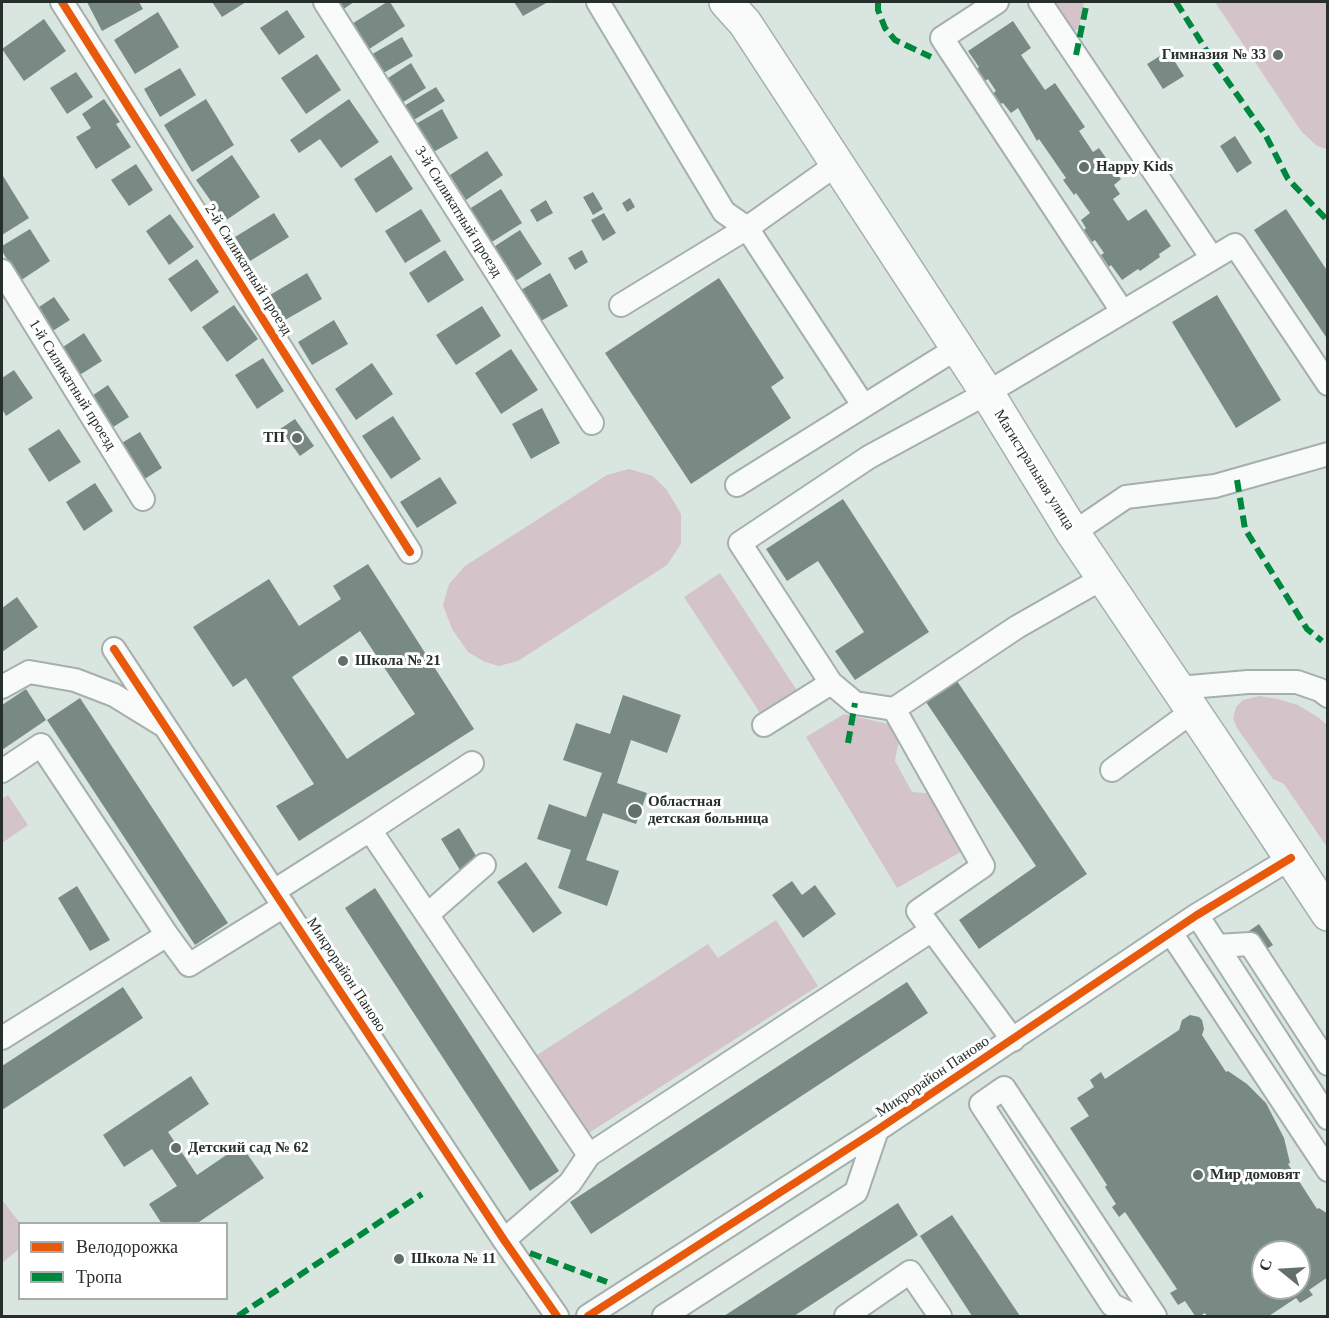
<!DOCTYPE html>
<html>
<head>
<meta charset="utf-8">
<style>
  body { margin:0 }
  #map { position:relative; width:1329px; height:1318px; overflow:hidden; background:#d9e6e0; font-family:"Times New Roman",serif }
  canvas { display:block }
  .frame { position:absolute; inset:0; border:3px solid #262f2b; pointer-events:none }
  .legend { position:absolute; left:18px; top:1222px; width:210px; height:78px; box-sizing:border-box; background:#fff; border:2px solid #a8acaa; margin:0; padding:8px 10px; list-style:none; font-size:18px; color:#262f2b }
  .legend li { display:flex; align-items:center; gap:12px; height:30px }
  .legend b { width:30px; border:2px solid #a8acaa }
  .north { position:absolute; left:1251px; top:1240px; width:60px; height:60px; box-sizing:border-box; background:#fff; border:2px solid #a8acaa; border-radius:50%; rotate:288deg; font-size:16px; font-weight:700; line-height:24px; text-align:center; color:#262f2b }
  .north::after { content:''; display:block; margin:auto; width:21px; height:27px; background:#656f6a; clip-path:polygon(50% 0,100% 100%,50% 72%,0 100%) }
</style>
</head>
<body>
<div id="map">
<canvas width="1329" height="1318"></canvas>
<div class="frame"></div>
<ul class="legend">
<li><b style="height:8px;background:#e8590c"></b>Велодорожка</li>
<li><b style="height:8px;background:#00873e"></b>Тропа</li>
</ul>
<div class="north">С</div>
</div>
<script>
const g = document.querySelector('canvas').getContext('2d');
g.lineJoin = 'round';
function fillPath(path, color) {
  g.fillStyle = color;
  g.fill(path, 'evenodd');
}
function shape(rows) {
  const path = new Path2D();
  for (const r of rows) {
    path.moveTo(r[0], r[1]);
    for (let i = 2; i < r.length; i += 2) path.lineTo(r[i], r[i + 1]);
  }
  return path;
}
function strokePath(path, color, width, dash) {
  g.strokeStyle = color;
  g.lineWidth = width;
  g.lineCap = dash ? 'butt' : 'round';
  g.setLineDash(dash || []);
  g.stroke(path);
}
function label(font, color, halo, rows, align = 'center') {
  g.font = font + ' "Times New Roman",serif';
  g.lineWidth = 6;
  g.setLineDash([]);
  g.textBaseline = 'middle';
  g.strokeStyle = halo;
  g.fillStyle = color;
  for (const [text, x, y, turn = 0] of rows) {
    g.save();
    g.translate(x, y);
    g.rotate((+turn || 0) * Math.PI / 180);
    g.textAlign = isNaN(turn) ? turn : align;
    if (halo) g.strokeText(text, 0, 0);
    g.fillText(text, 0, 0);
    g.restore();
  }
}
const green = shape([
  [1048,2,1084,2,1079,28,1070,34],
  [1215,2,1327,2,1327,149,1317,146,1301,131],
  [629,469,653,476,667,490,681,514,681,544,667,565,518,661,499,666,485,662,468,652,452,629,443,605,449,584,465,566,607,475],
  [720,573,800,695,764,719,684,597],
  [1259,696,1278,699,1298,705,1319,718,1327,725,1327,847,1284,784,1273,779,1237,728,1233,718,1236,707,1243,700],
  [844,714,888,724,899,739,895,761,912,792,935,794,966,849,897,888,806,737],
  [8,795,28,825,2,843,2,799],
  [776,920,818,986,584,1136,534,1057,708,944,718,958],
  [2,1200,20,1223,19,1249,2,1263]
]);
const building = shape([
  [87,2,139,2,143,9,102,31],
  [212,2,246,2,222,17],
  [336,2,354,2,342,10],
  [387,2,390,2,405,26,366,51,350,25],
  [514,2,548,2,523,16],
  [287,10,305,37,279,55,260,28],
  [158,12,179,47,135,74,114,40],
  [44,19,66,51,24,81,2,49],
  [1013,21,1031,48,1021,55,1045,90,1055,83,1085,127,1079,131,1093,152,1099,148,1121,179,1114,185,1120,194,1113,199,1128,221,1146,209,1171,246,1159,254,1160,257,1140,271,1138,269,1122,280,1111,265,1109,267,1101,255,1104,253,1095,240,1092,242,1084,230,1086,228,1081,220,1090,213,1076,193,1074,195,1063,180,1066,178,1039,139,1037,141,1018,108,1011,113,1003,103,1001,104,993,93,996,91,988,79,985,81,977,69,979,67,968,51],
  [402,37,413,56,380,75,369,56],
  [1168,51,1184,76,1163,89,1147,64],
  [317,54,341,90,306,114,281,78],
  [411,63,426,88,400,104,385,80],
  [180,68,196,95,160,117,144,89],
  [76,72,93,97,67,114,50,88],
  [436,87,445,101,404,126,399,109],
  [104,99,120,122,116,124,131,147,96,169,76,137,91,128,82,114],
  [206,99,234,145,192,172,164,125],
  [349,99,379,142,341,168,320,139,299,153,290,140],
  [442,109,458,138,430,154,414,125],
  [1235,136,1252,163,1237,173,1220,146],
  [487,151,503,175,466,200,450,175],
  [232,155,260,197,225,221,196,180],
  [391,155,413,189,376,213,354,179],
  [136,164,153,190,129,206,111,180],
  [3,176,29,218,2,235,2,177],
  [501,189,522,223,487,245,466,211],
  [593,192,603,209,593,215,583,197],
  [630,198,635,207,627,212,622,203],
  [546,200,553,213,537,222,530,210],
  [421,209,441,241,405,263,385,231],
  [1286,209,1328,272,1328,340,1254,230],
  [274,213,289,237,250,261,235,237],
  [604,213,616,233,603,241,591,220],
  [170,214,194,247,169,265,146,231],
  [30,229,50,261,20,281,2,251,2,246],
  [520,230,542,264,514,282,492,248],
  [445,250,464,280,428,303,409,273],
  [582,250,588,262,575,270,568,258],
  [197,259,219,292,191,312,168,279],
  [307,273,322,299,285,320,270,295],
  [550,273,568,306,539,322,521,290],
  [719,278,784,378,771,387,791,418,691,484,605,353],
  [1217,295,1281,400,1236,428,1172,322],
  [54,297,70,320,51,332,36,309],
  [234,305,258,339,227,362,202,327],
  [482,306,501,336,456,365,436,335],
  [334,320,348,344,312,365,298,342],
  [84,333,102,361,78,376,60,349],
  [511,349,538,390,501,414,475,373],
  [263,358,284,391,257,409,235,375],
  [372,363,393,394,356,420,335,389],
  [14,370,33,398,6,416,2,409,2,378],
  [108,385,129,417,110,429,89,398],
  [542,408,560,443,531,459,512,424],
  [393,416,421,459,391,479,362,436],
  [295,419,314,446,300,456,280,429],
  [59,429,81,462,49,482,28,449],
  [140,432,162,468,143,480,120,444],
  [440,477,457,503,417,528,400,502],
  [95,483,113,511,84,531,66,502],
  [843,499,929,632,855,680,835,651,864,632,818,561,787,581,766,549],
  [368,564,474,729,299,841,276,806,314,784,246,678,233,687,193,627,269,579,299,626,341,599,333,586],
  [360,631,415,714,347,759,292,677],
  [17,597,38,627,2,652,2,608],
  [957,681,1087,874,979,949,959,920,1036,866,926,702],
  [26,689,46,720,2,750,2,705],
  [623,695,681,715,667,753,631,740,617,783,647,793,636,824,603,813,586,860,619,871,607,906,558,888,571,850,537,839,549,804,586,817,602,773,563,760,576,723,610,734],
  [80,698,228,923,195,945,47,720],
  [459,828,478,859,460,870,441,839],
  [526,862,562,913,533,933,497,882],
  [792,881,802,895,815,885,836,914,803,938,772,895],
  [77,886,110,940,90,951,58,898],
  [375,888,559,1171,530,1191,345,908],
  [1259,924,1273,945,1262,952,1249,931],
  [907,982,928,1013,591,1234,570,1202],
  [123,987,143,1018,2,1110,2,1066],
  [1190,1015,1199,1017,1202,1020,1204,1029,1202,1035,1226,1072,1228,1071,1247,1084,1266,1103,1284,1138,1290,1163,1288,1164,1317,1209,1319,1208,1328,1214,1328,1277,1309,1290,1313,1295,1300,1303,1296,1298,1269,1316,1207,1316,1205,1313,1200,1316,1195,1316,1185,1301,1178,1305,1170,1293,1177,1289,1125,1212,1119,1217,1112,1207,1116,1204,1105,1187,1107,1185,1070,1128,1089,1116,1077,1098,1094,1087,1090,1080,1101,1072,1105,1079,1179,1030,1182,1020],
  [1263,1252,1299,1252,1299,1288,1263,1288],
  [191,1076,209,1104,168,1132,197,1175,241,1145,264,1178,196,1224,162,1224,149,1204,177,1186,152,1149,124,1167,103,1135],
  [898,1203,918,1235,794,1316,724,1316],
  [952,1215,1020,1316,972,1316,920,1236]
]);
const minor = shape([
  [62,2,410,552],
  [325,2,592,423],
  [598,2,724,212,747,228,863,405],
  [997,2,942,38,1122,311],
  [1040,2,1212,258],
  [2,271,143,499],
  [621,305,747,228,837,164],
  [737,485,957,348],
  [1073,533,1126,497,1215,486,1328,454],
  [114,649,504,1240,557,1316],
  [831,683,855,703,894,709,983,866,918,911,932,930],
  [2,687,29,672,75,680,114,695,161,724],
  [1178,688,1248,682,1297,682,1320,690,1328,696],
  [894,709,1017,627,1103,578],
  [764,725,831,683,740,543,869,457,987,393,1235,245,1328,384],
  [1112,770,1193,711],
  [2,771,41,745,167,935],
  [370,830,472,763],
  [274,891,370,830,589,1155],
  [427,915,484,865],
  [1197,915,1328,1118],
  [1171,933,1328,1170],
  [1217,946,1250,944,1328,1064],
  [2,1038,167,935,189,965,284,906],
  [504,1240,570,1183,589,1155,932,930,1013,1040],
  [588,1316,877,1130,1197,915,1291,858],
  [664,1316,856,1192,877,1130],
  [846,1316,910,1272,940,1316],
  [1135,1316,1112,1305,981,1104,1004,1088,1155,1316]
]);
const highway = shape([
  [726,2,745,23,987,393,1073,533,1216,745,1328,914]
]);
const quiet = shape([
  [878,2,878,10,885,28,895,40,931,57],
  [1176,2,1208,53,1266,136,1288,179,1328,221],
  [1076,55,1087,2],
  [1237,480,1245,529,1307,629,1322,641],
  [848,743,855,703],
  [530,1253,607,1282],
  [238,1316,422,1194]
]);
const cycleway = shape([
  [62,2,410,552],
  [114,649,504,1240,557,1316],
  [588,1316,877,1130,1197,915,1291,858]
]);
const markers = [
  [1278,55,6,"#656f6a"],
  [1084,167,6,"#656f6a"],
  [297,438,6,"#656f6a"],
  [343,661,6,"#656f6a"],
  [635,811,8,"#656f6a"],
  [176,1148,6,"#656f6a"],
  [1198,1175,6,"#656f6a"],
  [399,1259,6,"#656f6a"]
];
const poiNames = [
  ["Гимназия № 33",1266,55,"right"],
  ["Happy Kids",1096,167],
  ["ТП",285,438,"right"],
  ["Школа № 21",355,661],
  ["Областная",648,802],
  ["детская больница",648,819],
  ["Детский сад № 62",188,1148],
  ["Мир домовят",1210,1175],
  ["Школа № 11",411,1259]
];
const streetNames = [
  ["3-й Силикатный проезд",458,212,58],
  ["2-й Силикатный проезд",248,270,58],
  ["1-й Силикатный проезд",72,385,58],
  ["Магистральная улица",1034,470,58],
  ["Микрорайон Паново",346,975,57],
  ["Микрорайон Паново",933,1077,-34]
];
fillPath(green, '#d4c3c8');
fillPath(building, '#798a84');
strokePath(minor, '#a5afab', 26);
strokePath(highway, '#a5afab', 36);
strokePath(minor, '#f9fbfa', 22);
strokePath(highway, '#f9fbfa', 33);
strokePath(quiet, '#00873e', 6, [12, 6]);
strokePath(cycleway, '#e8590c', 8);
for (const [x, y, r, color] of markers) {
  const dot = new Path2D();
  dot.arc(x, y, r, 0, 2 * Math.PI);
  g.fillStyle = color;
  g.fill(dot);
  strokePath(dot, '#fff', 2);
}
label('bold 15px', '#262f2b', '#fff', poiNames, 'left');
label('15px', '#262f2b', '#fff', streetNames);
</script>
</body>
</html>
